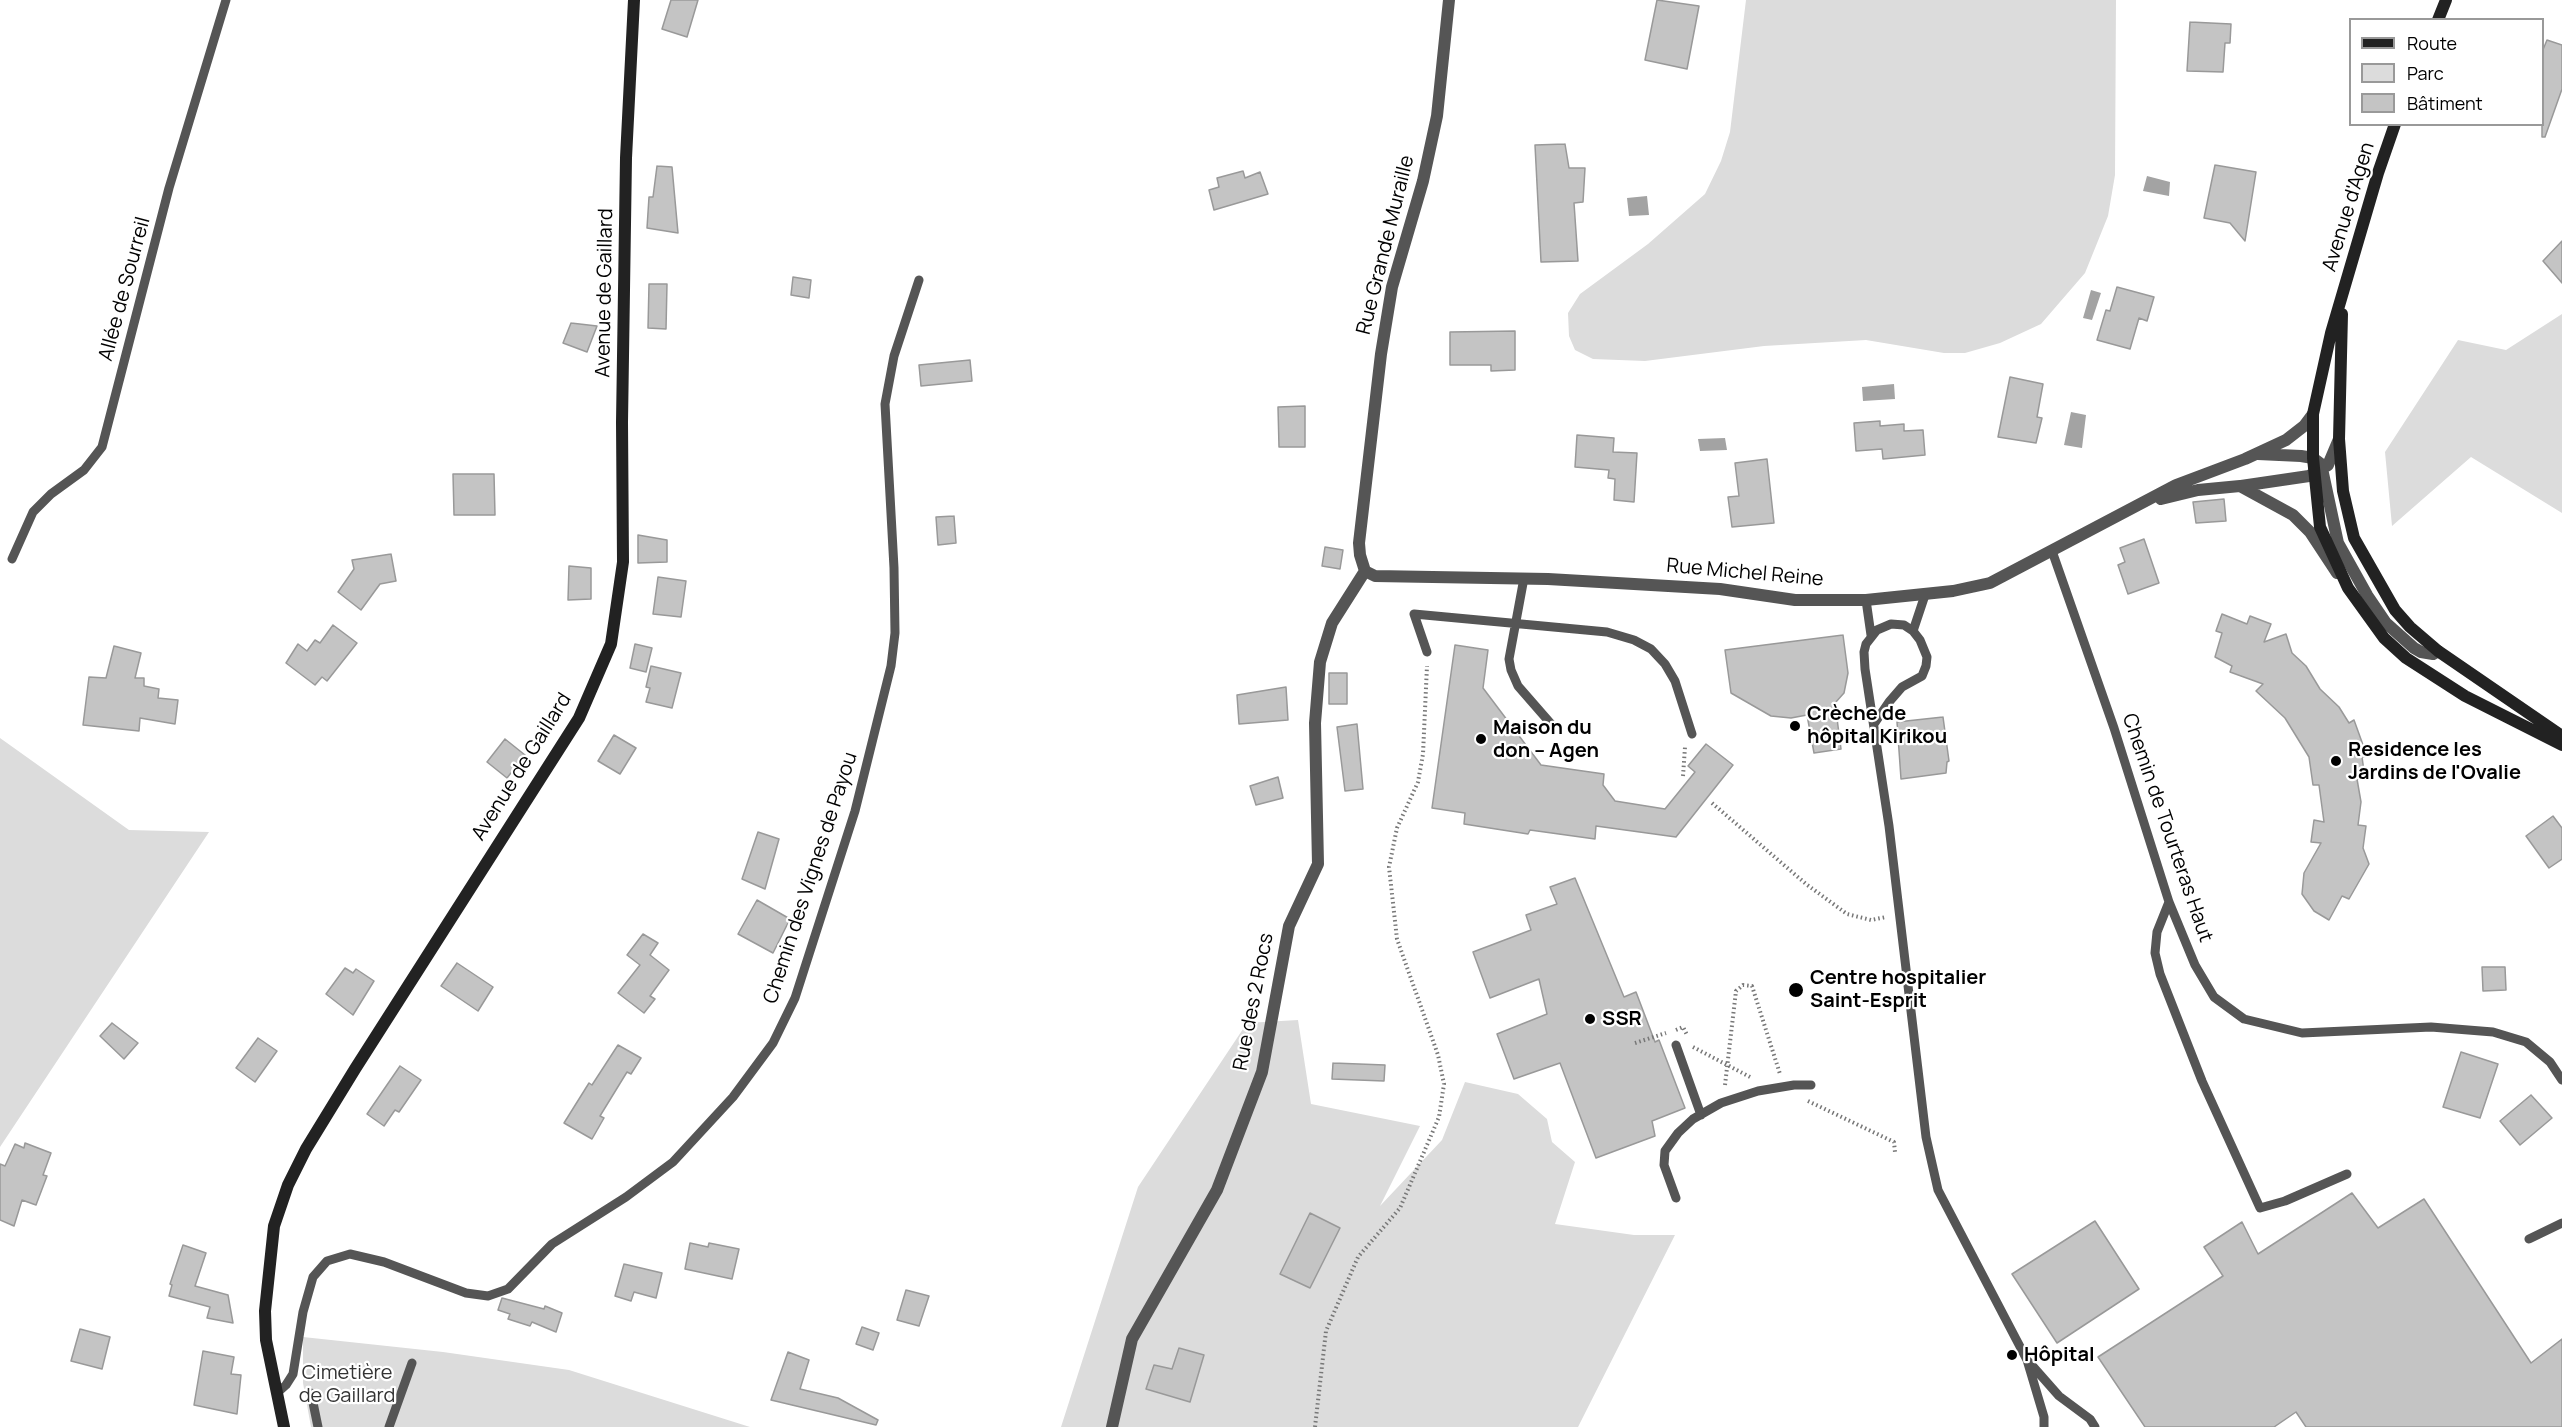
<!DOCTYPE html>
<html>
<head>
<meta charset="utf-8">
<style>
  body { margin:0 }
  #map { position:relative; width:2562px; height:1427px; overflow:hidden; background:#fff; font-family:Manrope,sans-serif }
  canvas { display:block }
  .legend { position:absolute; left:2349px; top:18px; width:195px; height:108px; box-sizing:border-box; background:#fff; border:2px solid #999; margin:0; padding:8px 10px; list-style:none; font-size:18px; color:#000 }
  .legend li { display:flex; align-items:center; gap:12px; height:30px }
  .legend b { width:30px; border:2px solid #999 }
</style>
</head>
<body>
<div id="map">
<canvas width="2562" height="1427"></canvas>
<ul class="legend">
<li><b style="height:8px;background:#222"></b>Route</li>
<li><b style="height:16px;background:#dcdcdc"></b>Parc</li>
<li><b style="height:16px;background:#c4c4c4"></b>Bâtiment</li>
</ul>
</div>
<script>
const g = document.querySelector('canvas').getContext('2d');
g.lineJoin = 'round';
function fillPath(path, color) {
  g.fillStyle = color;
  g.fill(path, 'evenodd');
}
function shape(rows) {
  const path = new Path2D();
  for (const r of rows) {
    path.moveTo(r[0], r[1]);
    for (let i = 2; i < r.length; i += 2) path.lineTo(r[i], r[i + 1]);
  }
  return path;
}
function strokePath(path, color, width, dash) {
  g.strokeStyle = color;
  g.lineWidth = width;
  g.lineCap = dash ? 'butt' : 'round';
  g.setLineDash(dash || []);
  g.stroke(path);
}
function label(font, color, halo, rows, align = 'center') {
  g.font = font + ' Manrope,sans-serif';
  g.lineWidth = 4.5;
  g.setLineDash([]);
  g.textBaseline = 'middle';
  g.strokeStyle = halo;
  g.fillStyle = color;
  for (const [text, x, y, turn = 0] of rows) {
    g.save();
    g.translate(x, y);
    g.rotate((+turn || 0) * Math.PI / 180);
    g.textAlign = isNaN(turn) ? turn : align;
    if (halo) g.strokeText(text, 0, 0);
    g.fillText(text, 0, 0);
    g.restore();
  }
}
const green = shape([
  [1746,0,2116,0,2115,175,2108,216,2085,273,2041,324,2000,343,1965,353,1944,353,1866,340,1764,346,1645,361,1593,359,1575,350,1569,336,1568,313,1580,294,1648,244,1705,194,1721,161,1730,132],
  [2562,314,2562,513,2471,457,2392,526,2385,452,2458,340,2506,350],
  [0,738,129,830,209,832,0,1147],
  [1298,1020,1311,1104,1420,1126,1380,1206,1442,1140,1465,1082,1518,1094,1547,1119,1552,1142,1575,1162,1555,1224,1634,1235,1675,1235,1578,1427,1061,1427,1138,1187,1247,1023],
  [303,1337,443,1352,569,1370,750,1427,311,1427,303,1383]
]);
const water = shape([
  [2147,176,2170,182,2169,196,2143,191],
  [1647,196,1649,215,1629,216,1627,198],
  [2091,290,2101,293,2092,320,2083,318],
  [1894,384,1895,399,1863,401,1862,387],
  [2071,412,2086,415,2082,448,2064,445],
  [1725,438,1727,450,1700,451,1698,439]
]);
const building = shape([
  [671,0,698,0,687,37,662,29,671,0],
  [1657,0,1699,6,1687,69,1645,60,1657,0],
  [2190,22,2231,24,2230,43,2225,43,2223,72,2187,71,2190,22],
  [2547,40,2562,45,2562,89,2545,137,2542,137,2542,52,2547,40],
  [1565,144,1569,168,1585,168,1583,202,1574,203,1578,261,1541,262,1535,145,1565,144],
  [2215,165,2256,172,2245,241,2230,223,2204,218,2215,165],
  [657,166,672,167,678,233,647,228,649,197,653,197,657,166],
  [1243,171,1245,178,1260,172,1268,194,1214,210,1209,190,1219,187,1217,178,1243,171],
  [2562,241,2562,283,2543,261,2562,241],
  [793,277,811,280,809,298,791,295,793,277],
  [649,284,667,284,666,329,648,328,649,284],
  [2117,287,2154,297,2147,321,2139,318,2130,349,2097,340,2106,310,2110,311,2117,287],
  [571,323,597,326,587,352,563,343,571,323],
  [1515,331,1515,370,1491,371,1491,365,1450,365,1450,332,1515,331],
  [970,360,972,381,921,386,919,365,970,360],
  [2010,377,2043,384,2037,417,2042,418,2036,443,1998,437,2010,377],
  [1305,406,1305,447,1279,447,1278,407,1305,406],
  [1880,421,1880,426,1904,424,1904,431,1923,430,1925,455,1883,459,1882,449,1856,451,1854,423,1880,421],
  [1577,435,1614,438,1613,452,1637,453,1634,502,1614,500,1615,479,1608,478,1609,470,1575,467,1577,435],
  [1767,459,1774,523,1732,527,1728,497,1739,496,1735,463,1767,459],
  [453,474,494,474,495,515,454,515,453,474],
  [2224,499,2226,521,2196,523,2193,502,2224,499],
  [954,516,956,543,938,545,936,517,954,516],
  [638,535,667,540,667,562,638,563,638,535],
  [2144,539,2159,583,2128,594,2118,565,2125,562,2120,548,2144,539],
  [1325,547,1343,550,1340,569,1322,566,1325,547],
  [391,554,396,581,380,584,361,610,338,592,354,569,352,560,391,554],
  [569,566,591,568,591,599,568,600,569,566],
  [658,577,686,581,681,617,653,614,658,577],
  [2222,614,2247,624,2250,616,2271,624,2264,642,2286,634,2292,653,2306,666,2320,689,2339,707,2349,723,2354,720,2367,756,2362,757,2365,778,2357,779,2361,802,2358,825,2366,826,2363,848,2369,864,2349,899,2342,896,2329,920,2314,911,2302,894,2304,873,2321,843,2311,842,2314,820,2324,822,2319,785,2313,785,2309,757,2285,718,2256,691,2263,684,2230,672,2232,666,2215,657,2222,633,2216,631,2222,614],
  [333,625,357,643,327,681,322,677,315,685,286,663,298,644,307,651,315,640,320,643,333,625],
  [1843,635,1848,673,1844,693,1835,703,1841,749,1814,753,1807,715,1791,718,1771,716,1731,693,1725,650,1843,635],
  [635,644,652,648,646,672,630,668,635,644],
  [1455,645,1488,650,1483,688,1541,765,1604,774,1603,785,1615,801,1665,809,1695,772,1688,766,1706,744,1733,765,1676,837,1596,826,1595,839,1530,830,1528,834,1464,824,1465,813,1432,808,1455,645],
  [114,646,141,653,135,678,144,678,144,686,159,689,158,698,178,700,175,724,140,718,139,731,83,725,89,677,106,678,114,646],
  [651,666,681,673,672,708,646,702,650,688,646,687,651,666],
  [1329,673,1347,673,1347,704,1329,704,1329,673],
  [1286,687,1288,720,1239,724,1237,695,1286,687],
  [1943,717,1949,761,1947,762,1946,773,1901,779,1897,722,1943,717],
  [1357,724,1363,789,1345,791,1337,727,1357,724],
  [614,735,636,748,620,774,598,761,614,735],
  [505,739,525,755,507,778,487,762,505,739],
  [1278,777,1283,798,1256,805,1250,786,1278,777],
  [2553,816,2562,828,2562,859,2549,868,2526,836,2553,816],
  [758,832,779,839,765,889,742,879,758,832],
  [1575,878,1624,997,1636,992,1655,1042,1659,1040,1685,1108,1652,1121,1655,1136,1596,1158,1560,1063,1514,1079,1497,1034,1547,1014,1539,979,1490,998,1473,952,1531,930,1526,915,1557,904,1550,887,1575,878],
  [757,900,790,919,773,953,738,934,757,900],
  [643,934,658,943,650,955,669,970,650,996,655,999,644,1013,618,993,640,965,627,955,643,934],
  [457,963,493,987,478,1011,441,986,457,963],
  [2482,967,2505,967,2506,990,2483,991,2482,967],
  [345,968,353,973,356,969,374,981,353,1015,326,994,345,968],
  [112,1023,138,1043,124,1059,100,1036,112,1023],
  [258,1038,277,1051,255,1082,236,1068,258,1038],
  [618,1045,641,1058,631,1074,627,1072,600,1116,604,1118,592,1139,564,1123,589,1083,592,1085,618,1045],
  [2461,1052,2498,1064,2480,1118,2443,1107,2461,1052],
  [1333,1063,1385,1065,1384,1081,1332,1079,1333,1063],
  [400,1066,421,1080,399,1112,395,1110,384,1126,367,1114,400,1066],
  [2531,1095,2552,1118,2520,1145,2500,1121,2531,1095],
  [25,1143,51,1153,43,1175,47,1176,36,1205,22,1200,14,1226,0,1220,0,1164,5,1166,15,1144,24,1148,25,1143],
  [2352,1193,2378,1228,2424,1199,2531,1363,2562,1339,2562,1427,2306,1427,2296,1412,2274,1427,2145,1427,2098,1357,2223,1276,2204,1247,2242,1222,2258,1254,2352,1193],
  [1310,1213,1340,1228,1310,1288,1280,1274,1310,1213],
  [2095,1221,2139,1289,2057,1343,2012,1274,2095,1221],
  [690,1243,708,1247,709,1243,739,1249,732,1279,685,1269,690,1243],
  [183,1245,206,1253,195,1286,228,1295,233,1323,207,1318,210,1307,169,1296,172,1285,170,1284,183,1245],
  [624,1264,662,1273,656,1298,634,1292,631,1301,615,1296,624,1264],
  [906,1290,929,1296,919,1326,897,1320,906,1290],
  [502,1298,544,1309,545,1306,562,1313,556,1332,532,1322,530,1326,508,1319,510,1314,498,1310,502,1298],
  [862,1327,879,1333,873,1350,856,1344,862,1327],
  [80,1329,110,1337,102,1369,71,1361,80,1329],
  [1179,1348,1204,1355,1190,1402,1146,1389,1154,1365,1172,1369,1179,1348],
  [203,1351,234,1357,231,1374,241,1375,237,1414,194,1405,203,1351],
  [788,1352,809,1360,800,1389,838,1398,878,1420,876,1425,771,1400,788,1352]
]);
const path = shape([
  [1683,776,1685,747],
  [1712,803,1806,884,1847,914,1871,920,1886,917],
  [1676,1030,1683,1027,1687,1035],
  [1635,1043,1666,1033],
  [1693,1047,1750,1077],
  [1725,1085,1736,991,1743,985,1752,986,1780,1074],
  [1808,1101,1894,1142,1895,1152],
  [1315,1427,1326,1331,1358,1257,1400,1208,1439,1117,1444,1084,1438,1055,1397,939,1389,867,1397,828,1418,782,1423,754,1427,666]
]);
const lane = shape([
  [2052,551,2114,728,2169,902,2195,965,2214,997,2244,1019,2302,1033,2431,1027,2493,1032,2526,1042,2550,1062,2562,1080],
  [12,559,33,512,51,494,84,470,102,447,169,188,226,0],
  [1524,578,1509,659,1511,670,1518,686,1552,725],
  [1866,600,1871,635],
  [1913,631,1925,595],
  [1427,652,1414,614,1607,632,1634,640,1651,649,1665,664,1675,681,1692,734],
  [1874,724,1889,702,1902,687,1922,676,1926,666,1927,657,1920,640,1913,631,1904,625,1891,624,1877,630,1866,644,1864,652,1865,669,1889,826,1926,1137,1938,1190,2027,1360,2044,1417,2044,1427],
  [2169,902,2157,932,2155,953,2160,974,2202,1081,2260,1208,2285,1201,2347,1174],
  [1676,1045,1701,1115],
  [1676,1198,1664,1165,1665,1151,1678,1133,1693,1119,1721,1103,1758,1091,1794,1085,1811,1085],
  [2529,1239,2562,1223],
  [2029,1362,2059,1396,2090,1419,2095,1427],
  [277,1393,286,1385,293,1374,303,1312,313,1277,327,1261,350,1254,384,1262,466,1293,488,1296,508,1289,552,1244,626,1197,673,1162,733,1097,773,1043,795,998,855,811,891,666,895,633,894,568,885,404,894,356,919,280],
  [311,1393,318,1427],
  [389,1427,412,1363]
]);
const street = shape([
  [2258,454,2301,456,2313,458,2321,464,2338,543,2367,595,2386,623,2414,648,2421,652,2433,654,2438,651],
  [2241,486,2309,476,2328,465,2339,439],
  [2161,499,2198,490,2240,486,2293,515,2310,532,2337,573],
  [1365,571,1375,576,1548,579,1720,589,1795,600,1866,600,1953,591,1990,583,2176,485,2245,459,2286,440,2304,426,2313,414],
  [1365,571,1360,555,1359,543,1381,354,1392,287,1423,181,1437,116,1449,0],
  [1112,1427,1132,1339,1217,1190,1262,1072,1289,926,1318,864,1315,723,1320,662,1332,623,1365,571]
]);
const secondary = shape([
  [2438,20,2446,0],
  [2395,124,2378,173,2331,333,2313,414,2313,458,2320,527,2348,588,2384,638,2406,658,2465,696,2562,745],
  [2342,314,2339,439,2343,491,2354,538,2395,610,2410,627,2438,651,2562,736],
  [284,1427,266,1340,265,1311,274,1226,288,1185,306,1149,355,1069,579,718,611,644,623,562,622,422,626,158,634,0]
]);
const markers = [
  [1795,726,6,"#000"],
  [1481,739,6,"#000"],
  [2336,761,6,"#000"],
  [1796,990,8,"#000"],
  [1590,1019,6,"#000"],
  [2012,1355,6,"#000"]
];
const streetNames = [
  ["Avenue d'Agen",2349,207,-73],
  ["Rue Grande Muraille",1386,245,-76],
  ["Allée de Sourreil",125,289,-75],
  ["Avenue de Gaillard",605,293,-89],
  ["Rue Michel Reine",1745,573,5],
  ["Avenue de Gaillard",522,767,-58],
  ["Chemin de Tourteras Haut",2167,828,71],
  ["Chemin des Vignes de Payou",811,878,-72],
  ["Rue des 2 Rocs",1254,1002,-79]
];
const poiNames = [
  ["Crèche de",1807,714],
  ["hôpital Kirikou",1807,737],
  ["Maison du",1493,728],
  ["don – Agen",1493,751],
  ["Residence les",2348,750],
  ["Jardins de l'Ovalie",2348,773],
  ["Centre hospitalier",1810,978],
  ["Saint-Esprit",1810,1001],
  ["SSR",1602,1019],
  ["Hôpital",2024,1355]
];
const parkNames = [
  ["Cimetière",347,1373],
  ["de Gaillard",347,1396]
];
fillPath(green, '#dcdcdc');
fillPath(water, '#a3a3a3');
fillPath(building, '#c4c4c4');
strokePath(building, '#999', 1.5);
strokePath(path, '#777', 4, [1.5, 3]);
strokePath(lane, '#555', 9);
strokePath(street, '#555', 12);
strokePath(secondary, '#222', 12);
for (const [x, y, r, color] of markers) {
  const dot = new Path2D();
  dot.arc(x, y, r, 0, 2 * Math.PI);
  g.fillStyle = color;
  g.fill(dot);
  strokePath(dot, '#fff', 2);
}
label('20px', '#000', '#fff', streetNames);
label('bold 20px', '#000', '#fff', poiNames, 'left');
label('20px', '#333', '#fff', parkNames);
</script>
</body>
</html>
